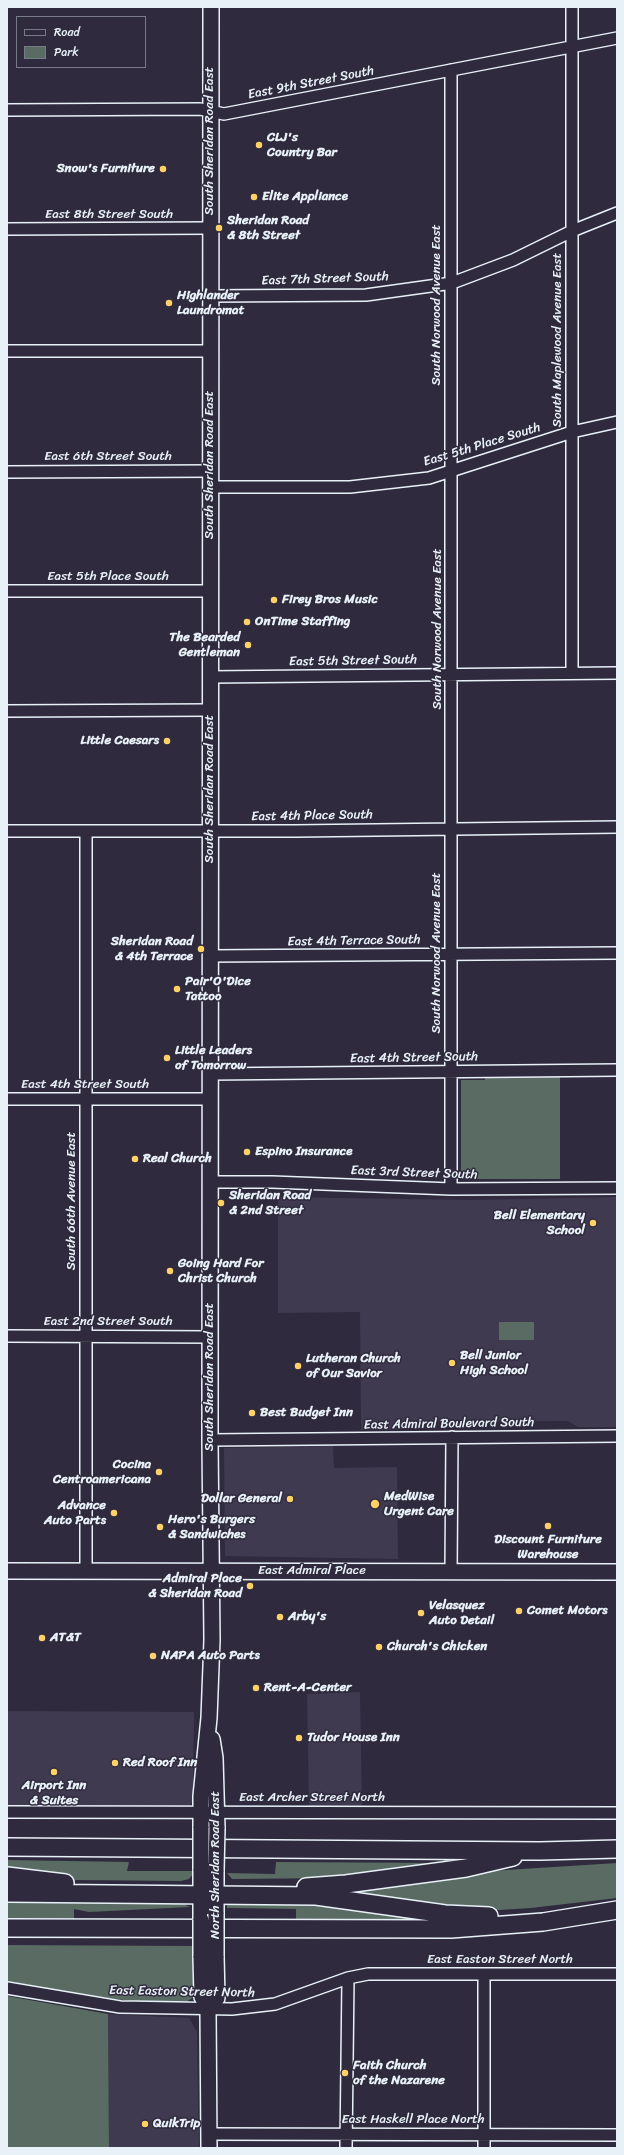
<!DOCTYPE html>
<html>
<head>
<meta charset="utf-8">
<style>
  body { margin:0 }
  #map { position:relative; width:624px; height:2155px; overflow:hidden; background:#2f2a3d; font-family:Sriracha,sans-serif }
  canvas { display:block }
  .frame { position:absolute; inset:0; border:8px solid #e8f1f8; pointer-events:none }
  .legend { position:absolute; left:16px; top:16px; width:130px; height:52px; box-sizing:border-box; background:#2f2a3d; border:1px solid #797a88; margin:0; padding:5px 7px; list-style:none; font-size:12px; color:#e8f1f8 }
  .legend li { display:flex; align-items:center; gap:8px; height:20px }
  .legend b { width:20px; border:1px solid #797a88 }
</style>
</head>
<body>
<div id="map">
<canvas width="624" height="2155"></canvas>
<div class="frame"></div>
<ul class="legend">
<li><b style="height:5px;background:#2f2a3d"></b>Road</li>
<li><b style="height:11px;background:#5a6b63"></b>Park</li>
</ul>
</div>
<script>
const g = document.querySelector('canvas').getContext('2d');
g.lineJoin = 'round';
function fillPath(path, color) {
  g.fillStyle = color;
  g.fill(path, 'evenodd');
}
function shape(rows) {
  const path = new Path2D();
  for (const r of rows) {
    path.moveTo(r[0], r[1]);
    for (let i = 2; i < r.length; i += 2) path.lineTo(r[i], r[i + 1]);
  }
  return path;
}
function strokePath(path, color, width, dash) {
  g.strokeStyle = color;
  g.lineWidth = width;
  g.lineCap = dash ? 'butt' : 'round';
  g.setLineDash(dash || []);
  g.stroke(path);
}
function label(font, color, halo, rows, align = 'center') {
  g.font = font + ' Sriracha,sans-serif';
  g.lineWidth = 3;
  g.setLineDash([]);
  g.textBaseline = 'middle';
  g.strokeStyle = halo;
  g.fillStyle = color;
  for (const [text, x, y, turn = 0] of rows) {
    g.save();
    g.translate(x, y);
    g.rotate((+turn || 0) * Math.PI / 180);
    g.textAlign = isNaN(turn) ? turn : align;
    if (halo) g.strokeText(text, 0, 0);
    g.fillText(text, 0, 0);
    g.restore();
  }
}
const built = shape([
  [278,1197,471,1200,617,1197,617,1427,578,1427,568,1421,420,1422,413,1429,361,1430,360,1312,278,1313],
  [333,1446,334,1468,397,1467,398,1559,225,1556,224,1448],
  [360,1692,362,1806,309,1807,307,1694],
  [7,1711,194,1712,193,1801,188,1807,7,1806],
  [108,2014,189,2018,197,2032,199,2148,109,2148]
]);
const green = shape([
  [560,1075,560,1179,461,1179,461,1080,485,1080,485,1076],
  [499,1322,534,1322,534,1340,499,1340],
  [7,1860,129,1862,127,1871,193,1871,194,1873,189,1879,181,1881,76,1880,7,1871],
  [276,1862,446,1863,342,1878,232,1879,227,1873,275,1874],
  [617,1863,617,1898,531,1908,483,1911,330,1890,458,1873],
  [7,1900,181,1903,190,1907,89,1912,74,1909,74,1919,7,1918],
  [234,1900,295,1901,442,1921,296,1920,296,1909,227,1908,227,1904],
  [7,1945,194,1946,194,1997,186,2002,131,2001,78,1994,7,1981],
  [7,1996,108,2014,109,2148,7,2148]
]);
const minor = shape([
  [7,110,200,109,224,114,617,38],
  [7,229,210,228],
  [210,296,366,295,452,283,513,260,572,231,617,213],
  [7,351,211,351],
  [7,472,210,471],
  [210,487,350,487,429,478,572,432,617,422],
  [7,591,210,591],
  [572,673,572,7],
  [210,677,617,673],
  [7,711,210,710],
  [7,831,295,831,617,827],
  [86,831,86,1571],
  [210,956,617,953],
  [210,1074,617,1070],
  [7,1099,210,1099],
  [210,1182,272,1182,451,1189,617,1188],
  [451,1189,451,70],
  [7,1336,210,1337],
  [210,1440,617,1436],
  [451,1572,452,1437],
  [7,1812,617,1813],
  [484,1974,484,2148],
  [7,1988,120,2007,232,2009,275,2004,348,1978,368,1974,617,1974],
  [209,2134,617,2135],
  [346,2148,348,1978]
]);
const major = shape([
  [7,1571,617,1572],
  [212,1739,215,1758,217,1828],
  [201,1828,201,1796,209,1718,212,1640,210,1442,211,7],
  [201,1869,201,1920],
  [216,1914,216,1870],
  [201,1956,202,1997,208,2009,209,2148],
  [208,2009,217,1998,216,1956]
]);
const highway = shape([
  [7,1847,540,1851,617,1849],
  [7,1876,65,1883],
  [306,1887,346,1884,466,1868,513,1857],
  [7,1893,316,1896,445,1914,489,1916],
  [7,1928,451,1929,543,1922,617,1910]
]);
const majorBridge = shape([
  [201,1869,201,1828],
  [216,1870,217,1828],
  [216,1914,216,1956],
  [201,1920,201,1956]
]);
const markers = [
  [259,145,4,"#ffd166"],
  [163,169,4,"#ffd166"],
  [254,197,4,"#ffd166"],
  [219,228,4,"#ffd166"],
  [169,303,4,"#ffd166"],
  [274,600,4,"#ffd166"],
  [247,622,4,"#ffd166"],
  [248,645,4,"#ffd166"],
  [167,741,4,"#ffd166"],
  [201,949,4,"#ffd166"],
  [177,989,4,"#ffd166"],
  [167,1058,4,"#ffd166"],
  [247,1152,4,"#ffd166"],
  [135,1159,4,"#ffd166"],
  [221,1203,4,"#ffd166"],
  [593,1223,4,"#ffd166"],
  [170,1271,4,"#ffd166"],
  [452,1363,4,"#ffd166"],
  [298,1366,4,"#ffd166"],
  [252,1413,4,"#ffd166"],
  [159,1472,4,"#ffd166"],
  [290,1499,4,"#ffd166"],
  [375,1504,5,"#ffd166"],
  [114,1513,4,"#ffd166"],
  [548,1526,4,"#ffd166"],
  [160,1527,4,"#ffd166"],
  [250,1586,4,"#ffd166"],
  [519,1611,4,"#ffd166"],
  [421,1613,4,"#ffd166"],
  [280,1617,4,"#ffd166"],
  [42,1638,4,"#ffd166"],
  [379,1647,4,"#ffd166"],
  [153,1656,4,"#ffd166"],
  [256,1688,4,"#ffd166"],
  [299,1738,4,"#ffd166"],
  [115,1763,4,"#ffd166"],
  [54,1772,4,"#ffd166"],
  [345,2073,4,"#ffd166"],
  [145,2124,4,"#ffd166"]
];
const streetNames = [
  ["East 9th Street South",311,83,-11],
  ["South Sheridan Road East",210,141,-90],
  ["East 8th Street South",109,215],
  ["East 7th Street South",325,279,-2],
  ["South Norwood Avenue East",437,305,-90],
  ["South Maplewood Avenue East",558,340,-90],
  ["East 5th Place South",482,445,-17],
  ["East 6th Street South",108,457],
  ["South Sheridan Road East",210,465,-90],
  ["East 5th Place South",108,577],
  ["South Norwood Avenue East",438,629,-90],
  ["East 5th Street South",353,661,-1],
  ["South Sheridan Road East",210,789,-90],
  ["East 4th Place South",312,816,-1],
  ["East 4th Terrace South",354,941,-1],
  ["South Norwood Avenue East",437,953,-90],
  ["East 4th Street South",414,1058,-1],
  ["East 4th Street South",85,1085],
  ["East 3rd Street South",414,1173,2],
  ["South 66th Avenue East",72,1201,-90],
  ["East 2nd Street South",108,1322],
  ["South Sheridan Road East",210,1377,-90],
  ["East Admiral Boulevard South",449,1424,-1],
  ["East Admiral Place",312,1571],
  ["East Archer Street North",312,1798],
  ["North Sheridan Road East",216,1865,-90],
  ["East Easton Street North",500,1960],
  ["East Easton Street North",182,1992,1],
  ["East Haskell Place North",413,2120]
];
const poiNames = [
  ["CLJ's",267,138],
  ["Country Bar",267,153],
  ["Snow's Furniture",155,169,"right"],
  ["Elite Appliance",262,197],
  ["Sheridan Road",227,221],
  ["& 8th Street",227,236],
  ["Highlander",177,296],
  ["Laundromat",177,311],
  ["Firey Bros Music",282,600],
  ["OnTime Staffing",255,622],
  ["The Bearded",240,638,"right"],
  ["Gentleman",240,653,"right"],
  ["Little Caesars",159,741,"right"],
  ["Sheridan Road",193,942,"right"],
  ["& 4th Terrace",193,957,"right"],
  ["Pair'O'Dice",185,982],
  ["Tattoo",185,997],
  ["Little Leaders",175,1051],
  ["of Tomorrow",175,1066],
  ["Espino Insurance",255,1152],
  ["Real Church",143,1159],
  ["Sheridan Road",229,1196],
  ["& 2nd Street",229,1211],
  ["Bell Elementary",585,1216,"right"],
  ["School",585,1231,"right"],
  ["Going Hard For",178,1264],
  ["Christ Church",178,1279],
  ["Bell Junior",460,1356],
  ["High School",460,1371],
  ["Lutheran Church",306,1359],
  ["of Our Savior",306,1374],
  ["Best Budget Inn",260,1413],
  ["Cocina",151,1465,"right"],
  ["Centroamericana",151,1480,"right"],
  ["MedWise",384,1497],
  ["Urgent Care",384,1512],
  ["Dollar General",282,1499,"right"],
  ["Advance",106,1506,"right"],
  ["Auto Parts",106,1521,"right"],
  ["Hero's Burgers",168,1520],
  ["& Sandwiches",168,1535],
  ["Discount Furniture",548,1540,"center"],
  ["Warehouse",548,1555,"center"],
  ["Admiral Place",242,1579,"right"],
  ["& Sheridan Road",242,1594,"right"],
  ["Velasquez",429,1606],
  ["Auto Detail",429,1621],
  ["Comet Motors",527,1611],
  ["Arby's",288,1617],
  ["AT&T",50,1638],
  ["Church's Chicken",387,1647],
  ["NAPA Auto Parts",161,1656],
  ["Rent-A-Center",264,1688],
  ["Tudor House Inn",307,1738],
  ["Red Roof Inn",123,1763],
  ["Airport Inn",54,1786,"center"],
  ["& Suites",54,1801,"center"],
  ["Faith Church",353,2066],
  ["of the Nazarene",353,2081],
  ["QuikTrip",153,2124]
];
fillPath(built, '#3f3a50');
fillPath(green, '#5a6b63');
strokePath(minor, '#e8f1f8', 14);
strokePath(major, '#e8f1f8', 18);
strokePath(highway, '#e8f1f8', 20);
strokePath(minor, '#2f2a3d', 11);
strokePath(major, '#2f2a3d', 15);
strokePath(highway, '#2f2a3d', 17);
strokePath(majorBridge, '#e8f1f8', 18, []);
strokePath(majorBridge, '#2f2a3d', 15);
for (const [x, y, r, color] of markers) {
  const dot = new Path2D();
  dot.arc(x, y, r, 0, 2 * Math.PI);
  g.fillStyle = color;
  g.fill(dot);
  strokePath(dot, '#2f2a3d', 1.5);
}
label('13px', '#e8f1f8', '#2f2a3d', streetNames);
label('bold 13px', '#e8f1f8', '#2f2a3d', poiNames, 'left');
</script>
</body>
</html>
